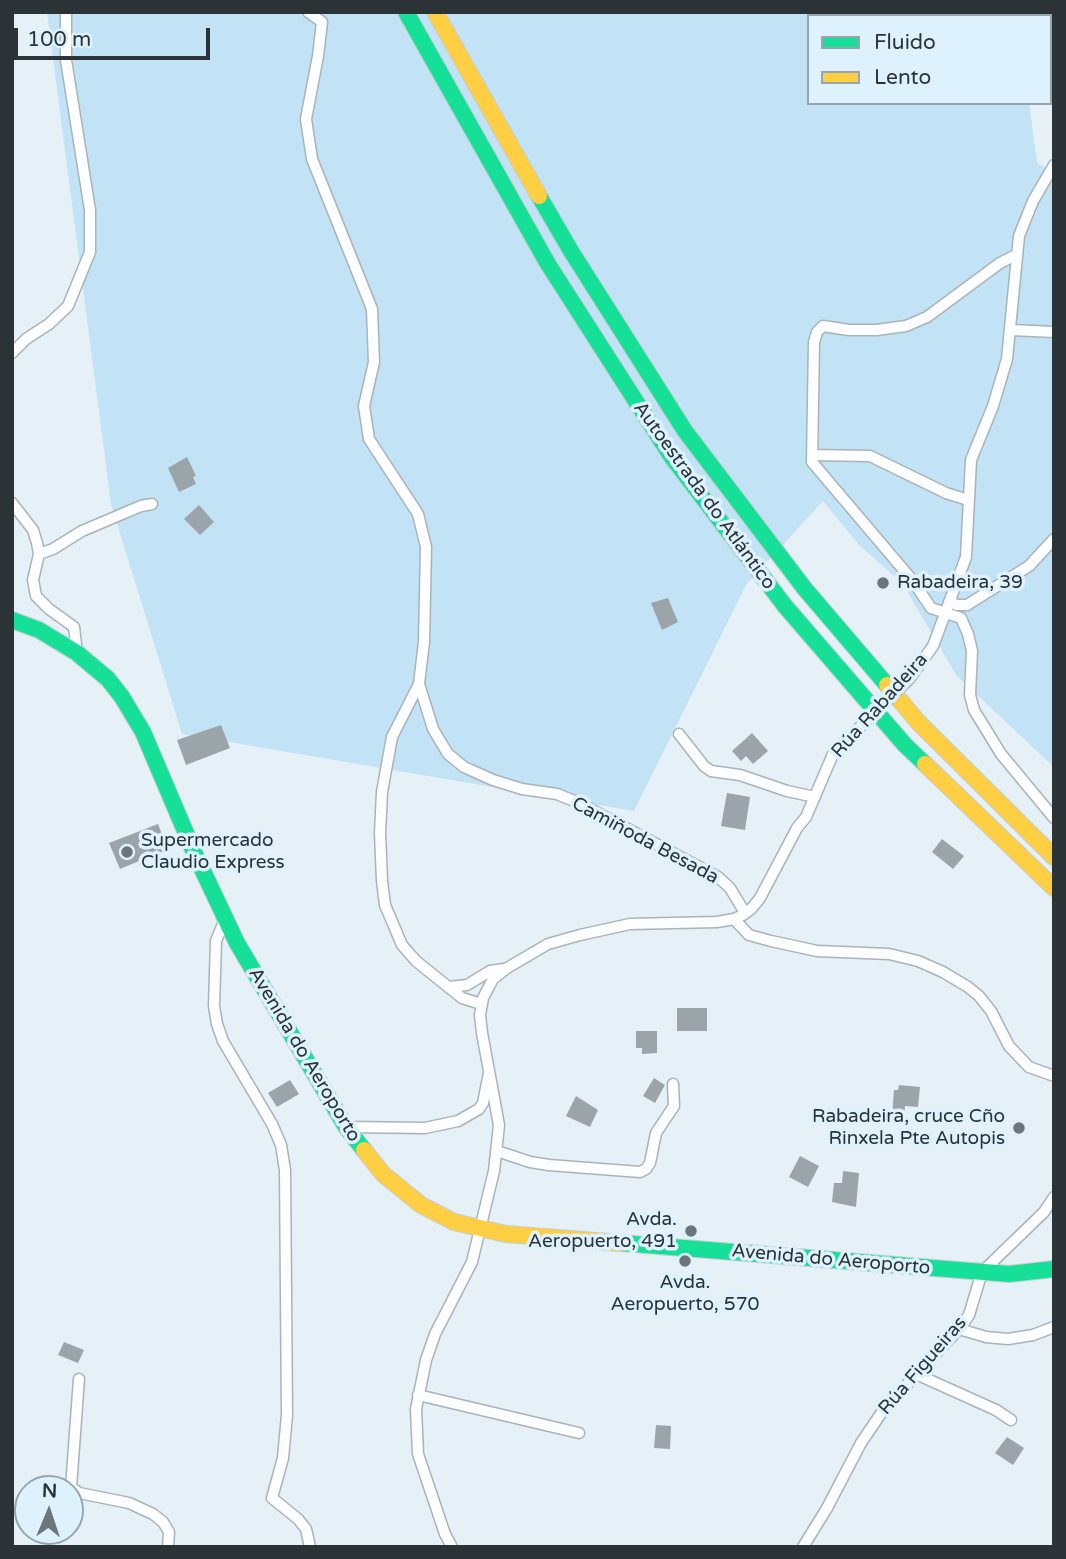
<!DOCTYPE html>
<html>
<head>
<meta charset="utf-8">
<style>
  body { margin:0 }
  #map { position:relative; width:1066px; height:1559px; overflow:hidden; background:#e5f0f7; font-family:"Varela Round",sans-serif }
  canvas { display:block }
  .frame { position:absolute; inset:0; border:14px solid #2b3337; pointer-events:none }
  .legend { position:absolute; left:807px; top:14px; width:245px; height:91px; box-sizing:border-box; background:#def2fe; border:2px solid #96a6ae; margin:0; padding:9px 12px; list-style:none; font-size:21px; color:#2b3337 }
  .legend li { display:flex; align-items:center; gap:14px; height:35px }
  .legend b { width:35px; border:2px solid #96a6ae }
  .north { position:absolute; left:14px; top:1475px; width:70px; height:70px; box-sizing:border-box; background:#def2fe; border:2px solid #96a6ae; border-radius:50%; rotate:2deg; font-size:19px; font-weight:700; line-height:28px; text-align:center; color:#2b3337 }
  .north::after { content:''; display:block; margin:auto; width:24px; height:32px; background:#6c757a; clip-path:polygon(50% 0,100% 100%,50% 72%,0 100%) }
  .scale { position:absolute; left:14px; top:28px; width:196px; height:32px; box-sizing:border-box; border:4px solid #2b3337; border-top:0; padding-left:9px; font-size:21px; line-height:24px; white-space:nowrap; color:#2b3337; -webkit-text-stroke:5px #def2fe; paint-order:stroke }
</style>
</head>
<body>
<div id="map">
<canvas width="1066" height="1559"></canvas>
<div class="frame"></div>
<ul class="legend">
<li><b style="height:9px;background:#16e098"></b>Fluido</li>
<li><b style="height:9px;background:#ffcf43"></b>Lento</li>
</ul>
<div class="north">N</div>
<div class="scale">100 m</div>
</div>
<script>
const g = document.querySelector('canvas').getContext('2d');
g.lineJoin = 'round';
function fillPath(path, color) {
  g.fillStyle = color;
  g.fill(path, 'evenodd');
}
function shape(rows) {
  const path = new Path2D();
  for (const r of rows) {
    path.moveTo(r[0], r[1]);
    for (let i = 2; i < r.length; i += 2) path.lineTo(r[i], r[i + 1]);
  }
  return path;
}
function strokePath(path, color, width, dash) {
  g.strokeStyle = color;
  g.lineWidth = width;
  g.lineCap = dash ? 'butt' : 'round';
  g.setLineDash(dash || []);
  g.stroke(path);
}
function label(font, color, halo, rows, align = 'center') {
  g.font = font + ' "Varela Round",sans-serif';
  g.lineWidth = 7;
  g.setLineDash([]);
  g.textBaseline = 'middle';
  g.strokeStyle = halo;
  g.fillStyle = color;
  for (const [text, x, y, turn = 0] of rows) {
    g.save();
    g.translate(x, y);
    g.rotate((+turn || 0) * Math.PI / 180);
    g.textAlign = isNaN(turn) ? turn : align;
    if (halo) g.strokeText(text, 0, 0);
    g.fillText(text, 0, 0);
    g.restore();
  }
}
const green = shape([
  [47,12,1016,12,1017,16,809,16,809,103,1029,103,1037,163,1054,172,1054,767,957,676,902,583,859,545,823,501,746,585,634,811,182,734,111,504]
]);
const building = shape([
  [187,457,196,476,193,477,196,484,179,492,168,468],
  [199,505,214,522,200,535,184,519],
  [668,598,678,622,662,630,651,603],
  [221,725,230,748,186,765,177,740],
  [752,733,768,751,753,764,746,756,741,761,732,751],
  [727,793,750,797,745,830,721,826],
  [158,824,168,849,120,869,109,843],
  [942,839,964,856,953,869,932,852],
  [677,1008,707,1008,707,1031,677,1031],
  [636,1031,657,1031,657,1053,642,1054,642,1048,636,1048],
  [654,1078,665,1085,655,1103,643,1096],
  [290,1080,299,1094,277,1107,268,1093],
  [899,1085,920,1087,918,1107,905,1106,904,1116,892,1115,894,1090,898,1090],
  [576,1096,598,1110,590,1127,566,1116],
  [800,1156,819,1166,808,1187,789,1177],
  [843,1171,859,1173,856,1207,832,1202,834,1183,842,1183],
  [64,1342,84,1350,78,1363,58,1355],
  [656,1425,671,1426,670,1449,654,1448],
  [1007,1437,1024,1448,1013,1465,995,1453]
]);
const street = shape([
  [308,12,322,22,318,56,306,119,312,159,372,309,374,362,364,406,369,439,418,514,426,547,424,642,419,684,392,737,382,792,380,833,382,881,385,905,402,945,416,961,462,998,481,1004],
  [1016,255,1000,263,927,317,906,326,877,330,849,330,823,326,817,332,814,342,812,462,913,581,931,608,961,618,968,634,972,651,970,695,974,710,1001,754,1054,818],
  [1011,330,1054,332],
  [12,353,26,339,49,324,68,306,90,252,90,210,66,60,66,12],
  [812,455,870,456,946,493,968,500],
  [12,503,33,530,37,543,39,554,33,580,36,596,49,609,74,627,77,653],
  [39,554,53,549,82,531,141,506,152,504],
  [949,602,957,605,967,605,1029,566,1054,539],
  [910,678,933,646,966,557,971,460,993,406,1007,359,1019,236,1033,201,1054,165],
  [419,684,433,729,448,754,464,767,493,780,522,789,557,794,579,803,718,877,730,888,745,913],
  [679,734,704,766,711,771,740,775,787,791,815,797],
  [225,919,216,941,214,1006,217,1024,223,1041,272,1124,281,1145,285,1170,287,1415,283,1458,272,1498,298,1519,306,1529,310,1547],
  [734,919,749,935,771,941,817,951,889,954,918,961,943,972,968,987,979,996,991,1011,1009,1046,1029,1067,1054,1076],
  [448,987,467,985,490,971,504,969],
  [346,1127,425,1128,458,1121,479,1109,483,1103,489,1073],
  [497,1151,530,1162,549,1165,640,1172,646,1169,650,1163,656,1133,674,1106,673,1084],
  [959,1329,986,1337,1008,1339,1033,1335,1054,1327],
  [916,1374,996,1410,1011,1420],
  [79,1379,71,1487,79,1493,129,1503,153,1514,163,1522,169,1532,168,1547],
  [418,1395,579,1433],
  [452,1547,445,1534,418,1454,416,1409,426,1360,435,1334,472,1262,494,1171,499,1125,482,1033,480,1015,483,998,493,979,507,968,548,944,580,935,630,924,717,922,734,919,743,915,752,908,760,898,797,828,806,817,833,754,855,732],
  [803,1547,827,1508,861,1443,884,1409,959,1329,969,1315,982,1272,1044,1212,1054,1197]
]);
const fast = shape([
  [406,12,548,264,671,456,785,606,905,745,925,764],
  [539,196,571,251,685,431,805,589,887,685],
  [12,620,39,630,77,653,108,679,122,697,143,732,194,852,237,943,346,1127,364,1150],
  [621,1243,1009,1274,1054,1269]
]);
const slow = shape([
  [435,12,539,196],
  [887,685,919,723,1054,857],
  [925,764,1054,888],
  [364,1150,383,1174,421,1205,454,1222,506,1234,621,1243]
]);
const streetBridge = shape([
  [855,732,910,678]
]);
const markers = [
  [883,583,7,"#6c757a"],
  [127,852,7,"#6c757a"],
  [1019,1128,7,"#6c757a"],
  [691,1231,7,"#6c757a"],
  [685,1261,7,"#6c757a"]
];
const streetNames = [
  ["Autoestrada do Atlántico",704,496,54],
  ["Rúa Rabadeira",880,706,-48],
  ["Camiñoda Besada",645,841,28],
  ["Avenida do Aeroporto",304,1055,59],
  ["Avenida do Aeroporto",831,1260,5],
  ["Rúa Figueiras",923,1366,-49]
];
const poiNames = [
  ["Rabadeira, 39",897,583],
  ["Supermercado",141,841],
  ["Claudio Express",141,863],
  ["Rabadeira, cruce Cño",1005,1117,"right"],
  ["Rinxela Pte Autopis",1005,1139,"right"],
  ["Avda.",677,1220,"right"],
  ["Aeropuerto, 491",677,1242,"right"],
  ["Avda.",685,1283,"center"],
  ["Aeropuerto, 570",685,1305,"center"]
];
fillPath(green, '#c2e2f5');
fillPath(building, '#9ba4a9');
strokePath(street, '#aab3b8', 13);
strokePath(fast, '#c7cdd0', 18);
strokePath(slow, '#c7cdd0', 18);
strokePath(street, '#fbfdfe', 10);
strokePath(fast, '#16e098', 16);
strokePath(slow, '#ffcf43', 16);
strokePath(streetBridge, '#aab3b8', 13, []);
strokePath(streetBridge, '#fbfdfe', 10);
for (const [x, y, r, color] of markers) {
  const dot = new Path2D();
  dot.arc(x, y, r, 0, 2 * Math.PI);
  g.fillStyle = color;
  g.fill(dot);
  strokePath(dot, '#def2fe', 2.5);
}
label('19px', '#2b3337', '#def2fe', streetNames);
label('19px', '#2b3337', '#def2fe', poiNames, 'left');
</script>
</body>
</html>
